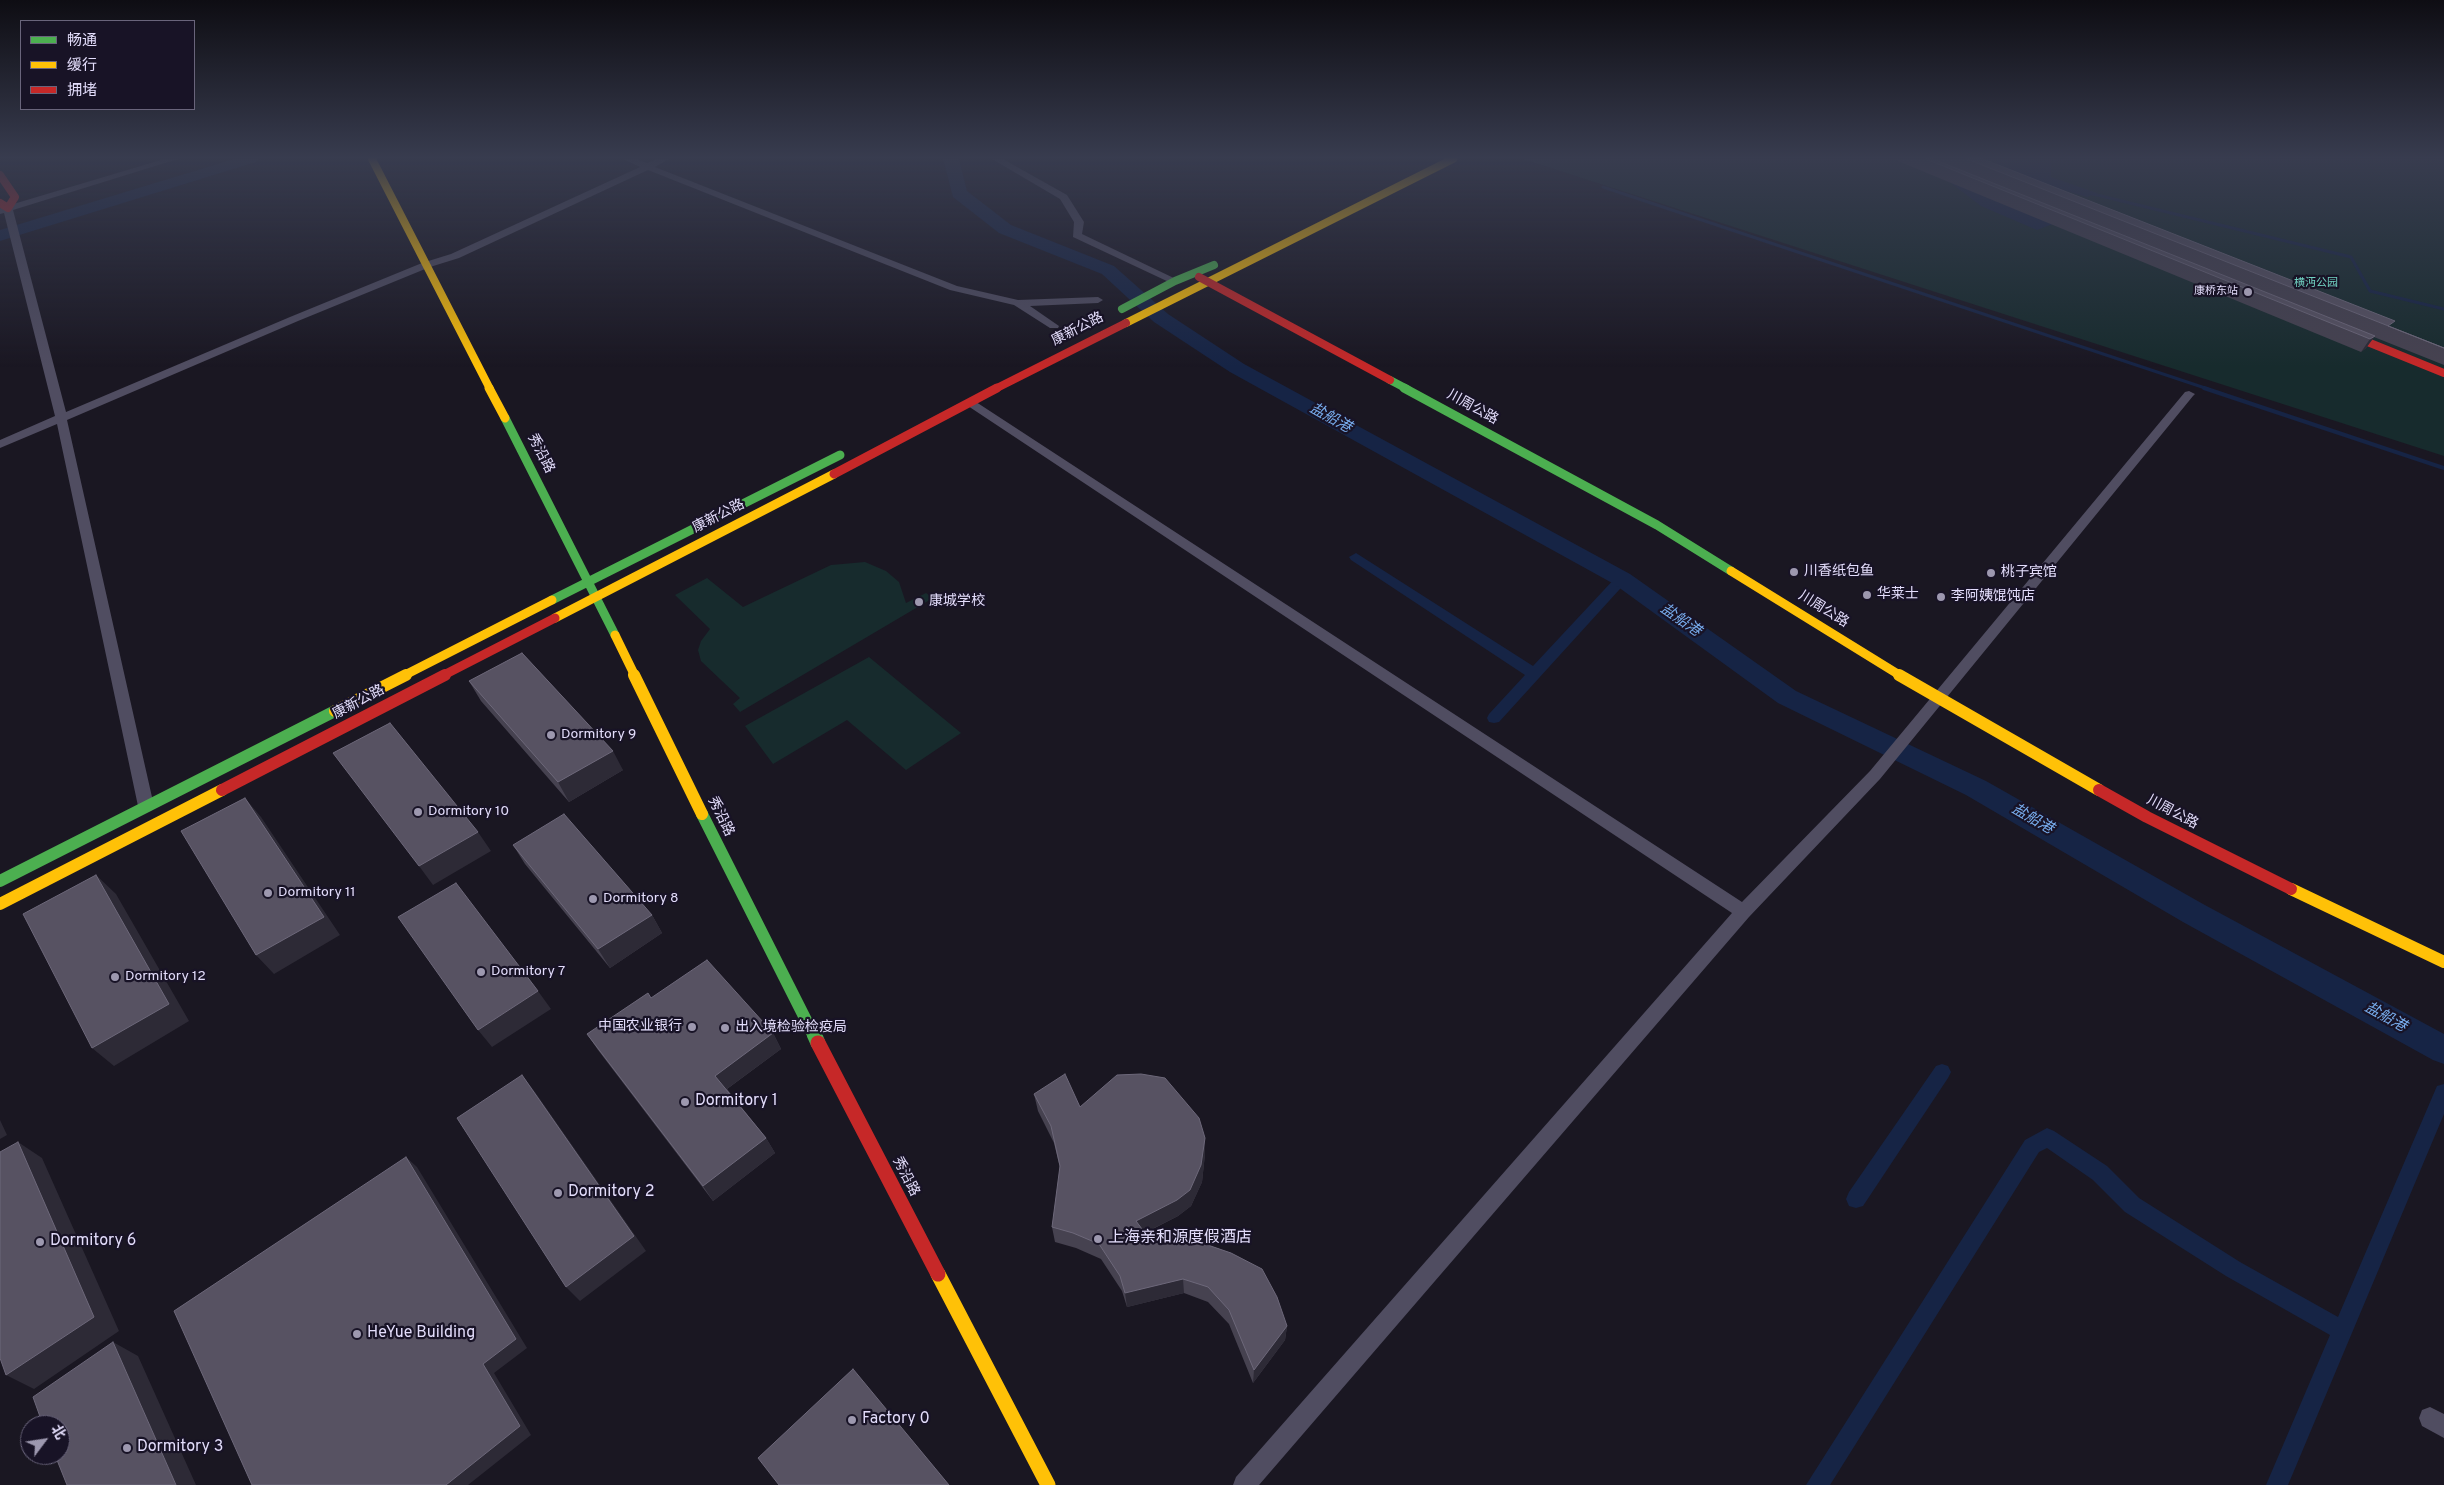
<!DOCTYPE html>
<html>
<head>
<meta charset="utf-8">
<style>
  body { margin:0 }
  #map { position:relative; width:2444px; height:1485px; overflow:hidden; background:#1a1722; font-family:Overpass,"Noto Sans SC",sans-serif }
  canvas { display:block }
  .legend { position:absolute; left:20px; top:20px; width:175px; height:90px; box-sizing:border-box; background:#181326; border:1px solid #69647b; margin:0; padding:6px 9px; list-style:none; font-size:15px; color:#e3ddfb }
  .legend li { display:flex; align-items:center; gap:10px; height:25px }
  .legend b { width:25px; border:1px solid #69647b }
  .north { position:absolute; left:20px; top:1415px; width:50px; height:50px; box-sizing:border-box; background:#181326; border:1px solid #69647b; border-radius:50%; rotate:59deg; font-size:14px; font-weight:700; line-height:20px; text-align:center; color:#e3ddfb }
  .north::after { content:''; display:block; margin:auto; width:18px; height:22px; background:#9d98af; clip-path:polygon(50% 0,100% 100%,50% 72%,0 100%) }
</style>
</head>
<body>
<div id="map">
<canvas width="2444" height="1485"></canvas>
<ul class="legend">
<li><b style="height:6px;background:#4caf50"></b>畅通</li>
<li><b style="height:6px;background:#ffc107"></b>缓行</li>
<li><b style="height:6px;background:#c62828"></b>拥堵</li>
</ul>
<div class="north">北</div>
</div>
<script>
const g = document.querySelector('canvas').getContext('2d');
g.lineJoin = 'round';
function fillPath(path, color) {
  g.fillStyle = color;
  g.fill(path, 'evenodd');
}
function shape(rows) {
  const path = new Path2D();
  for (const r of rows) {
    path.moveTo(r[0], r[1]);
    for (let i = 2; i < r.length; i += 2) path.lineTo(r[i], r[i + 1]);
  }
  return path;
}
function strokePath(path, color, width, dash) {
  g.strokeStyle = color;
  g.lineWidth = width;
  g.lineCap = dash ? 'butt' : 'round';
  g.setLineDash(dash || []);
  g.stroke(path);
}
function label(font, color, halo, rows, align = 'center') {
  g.font = font + ' Overpass,"Noto Sans SC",sans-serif';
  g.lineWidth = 4.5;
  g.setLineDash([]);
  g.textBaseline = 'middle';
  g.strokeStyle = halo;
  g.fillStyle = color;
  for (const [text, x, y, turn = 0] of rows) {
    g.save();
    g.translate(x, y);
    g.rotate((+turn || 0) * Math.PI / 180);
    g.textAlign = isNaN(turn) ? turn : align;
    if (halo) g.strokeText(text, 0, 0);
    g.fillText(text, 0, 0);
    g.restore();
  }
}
const green = shape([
  [1523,159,2444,159,2444,456],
  [865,562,886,571,899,582,906,603,926,593,933,598,740,712,733,704,740,698,701,661,698,650,701,641,710,629,675,595,707,578,743,607,831,565],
  [869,657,961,733,906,770,847,720,773,764,745,726]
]);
const water = shape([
  [1996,159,2051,159,2051,177,2097,193,2087,197,2059,189,2074,216,2037,230,1981,206,1939,174,1995,167]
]);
const streamFar1 = shape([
  [1603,187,2208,389],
  [2089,193,2351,257,2370,291,2444,309]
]);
const stream = shape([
  [2204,388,2444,468]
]);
const canal = shape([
  [1356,553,1533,666,1617,576,1622,575,1629,579,1499,722,1494,723,1489,722,1487,718,1489,714,1525,675,1351,560,1349,557,1356,553],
  [1942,1064,1948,1066,1951,1072,1948,1078,1863,1206,1856,1208,1849,1206,1846,1199,1849,1192,1936,1066,1942,1064],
  [2444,1084,2444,1114,2288,1485,2266,1485,2330,1335,2226,1276,2125,1212,2093,1180,2047,1148,2039,1152,1830,1485,1806,1485,2025,1140,2047,1128,2054,1131,2107,1166,2139,1198,2240,1262,2338,1317,2437,1086,2444,1084]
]);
const river = shape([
  [234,159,258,159,256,162,0,241,0,230,234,159],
  [943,159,959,159,967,191,1011,225,1114,266,1168,314,1244,364,1630,574,1796,691,1986,781,2203,904,2444,1034,2444,1064,2433,1060,2183,922,1966,795,1778,703,1614,584,1230,372,1154,322,1102,274,999,233,953,197,943,159]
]);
const street = shape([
  [164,159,178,159,13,210,66,412,290,317,422,263,451,254,640,167,623,159,636,159,647,163,657,159,669,159,655,167,957,286,1018,300,1098,297,1103,300,1098,303,1030,306,1059,326,1058,328,1050,328,1014,305,950,290,648,170,459,258,430,267,298,321,67,420,154,806,152,810,146,812,140,810,138,806,57,424,0,448,0,440,55,416,4,213,0,214,0,208,164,159],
  [992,159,1003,159,1067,195,1084,222,1082,234,1180,281,1179,283,1171,283,1073,237,1074,222,1060,199,992,159],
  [2189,391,2195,394,2193,396,1880,779,1749,917,1259,1485,1233,1485,1236,1477,1732,913,965,404,965,400,973,400,1742,902,1870,771,2185,392,2189,391],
  [2430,1407,2444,1414,2444,1438,2422,1426,2419,1418,2422,1410,2430,1407]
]);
const fastFar3 = shape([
  [1122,309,1175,281,1214,265],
  [1390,380,1407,389]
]);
const fastFar2 = shape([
  [1404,388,1657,525,1731,571],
  [505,418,615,635],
  [552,600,840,455]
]);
const fastFar1 = shape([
  [702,814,814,1036],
  [0,881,335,711]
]);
const fast = shape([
  [814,1034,818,1043]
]);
const slowFar3 = shape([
  [372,159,490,389],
  [1126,323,1453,159]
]);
const slowFar2 = shape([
  [489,388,505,418],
  [1731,571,1901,676],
  [555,618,834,474],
  [615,635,635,676],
  [403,676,552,600]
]);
const slowFar1 = shape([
  [634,675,702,814],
  [1899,675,2099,790],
  [335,711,406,675],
  [2291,889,2444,962],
  [0,904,222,790]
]);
const slow = shape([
  [938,1274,1048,1485]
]);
const jamFar3 = shape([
  [0,175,15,197,8,208,0,203],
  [1199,277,1390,380],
  [2343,332,2444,373],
  [995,389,1126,323]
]);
const jamFar2 = shape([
  [834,474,997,388],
  [442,676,555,618]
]);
const jamFar1 = shape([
  [222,790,445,675],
  [2099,790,2147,817,2291,889]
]);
const jam = shape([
  [818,1043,938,1274]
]);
const wall = shape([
  [1893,159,1983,159,2391,327,2444,348,2444,365,2374,337,2366,348,2361,352],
  [469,681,623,770,569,802,481,701],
  [513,845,652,915,662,933,610,968,525,864],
  [651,998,773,1033,781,1049,727,1089,766,1138,775,1153,713,1201,598,1050,587,1034],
  [1034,1094,1080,1107,1205,1154,1202,1182,1191,1206,1178,1216,1145,1233,1148,1237,1287,1326,1285,1340,1253,1383,1229,1324,1208,1302,1184,1293,1127,1307,1122,1291,1101,1259,1076,1248,1055,1242,1052,1227,1060,1168,1054,1143,1038,1111]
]);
const shadedWall = shape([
  [2375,336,2366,348,2361,352,2370,339],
  [613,751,623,770,569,802,558,782],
  [245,798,261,817,340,935,274,974,256,955],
  [478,832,491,851,433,885,419,866],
  [96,875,116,894,189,1021,114,1066,92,1048],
  [652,915,662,933,610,968,598,949],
  [538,991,551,1009,492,1047,478,1030],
  [773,1033,781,1049,724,1091,715,1076],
  [522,1075,535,1092,646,1251,580,1301,566,1287],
  [0,1120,7,1135,0,1139],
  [766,1138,775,1153,713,1201,703,1186],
  [1205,1138,1205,1154,1202,1182,1191,1206,1178,1216,1138,1236,1136,1221],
  [18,1142,42,1158,119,1331,34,1389,6,1375],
  [406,1157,417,1167,527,1348,494,1373,531,1435,468,1485,446,1485],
  [1183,1279,1184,1293,1127,1307,1125,1293],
  [1287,1326,1285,1340,1253,1383,1254,1370],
  [113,1342,138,1356,196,1485,176,1485]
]);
const building = shape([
  [1926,159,1933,159,2375,336,2370,339,1926,159],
  [1967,159,1983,159,2395,321,2388,326,2444,348,1967,159],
  [522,653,613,751,558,782,469,681,522,653],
  [390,723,478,832,419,866,333,753,390,723],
  [245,798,324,917,256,955,181,831,245,798],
  [564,814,652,915,598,949,513,845,564,814],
  [96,875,169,1004,92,1048,23,914,96,875],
  [456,883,538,991,478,1030,398,917,456,883],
  [707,960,773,1033,715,1076,766,1138,703,1186,587,1034,648,993,651,998,707,960],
  [1065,1074,1080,1107,1117,1075,1141,1074,1165,1078,1199,1118,1205,1138,1201,1165,1190,1190,1177,1200,1136,1221,1148,1237,1172,1236,1199,1242,1231,1253,1262,1269,1277,1297,1287,1326,1254,1370,1229,1310,1208,1287,1183,1279,1125,1293,1120,1276,1099,1244,1073,1233,1052,1227,1060,1166,1051,1126,1034,1094,1065,1074],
  [522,1075,634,1236,566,1287,457,1118,522,1075],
  [18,1142,94,1317,6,1375,0,1358,0,1152,18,1142],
  [406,1157,516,1339,483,1364,520,1426,446,1485,252,1485,174,1311,406,1157],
  [113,1342,176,1485,67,1485,55,1455,60,1455,60,1425,43,1425,33,1397,113,1342],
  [853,1369,949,1485,779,1485,758,1458,853,1369]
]);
const markers = [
  [2248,292,5,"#9d98af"],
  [1794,572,5,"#9d98af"],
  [1991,573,5,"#9d98af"],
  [1867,595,5,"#9d98af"],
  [1941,597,5,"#9d98af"],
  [919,602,5,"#9d98af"],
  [551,735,5,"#9d98af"],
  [418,812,5,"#9d98af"],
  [268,893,5,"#9d98af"],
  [593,899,5,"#9d98af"],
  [481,972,5,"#9d98af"],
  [115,977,5,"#9d98af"],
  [692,1027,5,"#9d98af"],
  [725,1028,5,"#9d98af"],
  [685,1102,5,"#9d98af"],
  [558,1193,5,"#9d98af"],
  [1098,1239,5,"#9d98af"],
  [40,1242,5,"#9d98af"],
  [357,1334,5,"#9d98af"],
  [852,1420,5,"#9d98af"],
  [127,1448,5,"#9d98af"]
];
const farParknames = [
  ["横沔公园",2316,284]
];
const farPoinames = [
  ["康桥东站",2238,292]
];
const streetNames = [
  ["康新公路",1078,330,-27],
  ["川周公路",1472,408,29],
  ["秀沿路",540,454,63],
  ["康新公路",719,517,-27],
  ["川周公路",1823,610,32],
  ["康新公路",359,703,-28],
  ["川周公路",2172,813,28],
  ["秀沿路",720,817,64],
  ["秀沿路",905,1177,63]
];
const poiNames = [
  ["川香纸包鱼",1804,572],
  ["桃子宾馆",2001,573],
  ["华莱士",1877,595],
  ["李阿姨馄饨店",1951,597],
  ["康城学校",929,602],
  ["Dormitory 9",561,735],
  ["Dormitory 10",428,812],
  ["Dormitory 11",278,893],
  ["Dormitory 8",603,899],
  ["Dormitory 7",491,972],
  ["Dormitory 12",125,977],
  ["中国农业银行",682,1027,"right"],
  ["出入境检验检疫局",735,1028]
];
const waterNames = [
  ["盐船港",1330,419,29],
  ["盐船港",1680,621,35],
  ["盐船港",2032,820,30],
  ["盐船港",2385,1018,29]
];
const nearPoinames = [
  ["Dormitory 1",695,1102],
  ["Dormitory 2",568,1193],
  ["上海亲和源度假酒店",1108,1239],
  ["Dormitory 6",50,1242],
  ["HeYue Building",367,1334],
  ["Factory 0",862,1420],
  ["Dormitory 3",137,1448]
];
fillPath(green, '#172b2d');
fillPath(water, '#162445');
strokePath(streamFar1, '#162445', 3);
strokePath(stream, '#162445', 4);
fillPath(canal, '#162445');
fillPath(river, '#162445');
fillPath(street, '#504d61');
strokePath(fastFar3, '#4caf50', 8);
strokePath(fastFar2, '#4caf50', 9);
strokePath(fastFar1, '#4caf50', 12);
strokePath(fast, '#4caf50', 15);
strokePath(slowFar3, '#ffc107', 8);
strokePath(slowFar2, '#ffc107', 9);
strokePath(slowFar1, '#ffc107', 12);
strokePath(slow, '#ffc107', 15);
strokePath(jamFar3, '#c62828', 8);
strokePath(jamFar2, '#c62828', 9);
strokePath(jamFar1, '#c62828', 12);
strokePath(jam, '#c62828', 15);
fillPath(wall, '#464250');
fillPath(shadedWall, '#2d2a36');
fillPath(building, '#575262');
strokePath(building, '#6d687a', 1);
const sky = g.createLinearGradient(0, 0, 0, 367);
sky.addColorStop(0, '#0e0d13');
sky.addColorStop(0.43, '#383c4f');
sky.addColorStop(1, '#383c4f00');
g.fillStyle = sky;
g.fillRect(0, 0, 2444, 367);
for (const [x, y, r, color] of markers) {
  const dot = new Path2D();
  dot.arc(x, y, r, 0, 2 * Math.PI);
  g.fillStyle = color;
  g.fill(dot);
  strokePath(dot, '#181326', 2);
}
label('11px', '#71d2c2', '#181326', farParknames);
label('11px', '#e3ddfb', '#181326', farPoinames, 'right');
label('14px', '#e3ddfb', '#181326', streetNames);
label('14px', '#e3ddfb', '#181326', poiNames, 'left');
label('italic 15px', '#78adee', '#181326', waterNames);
label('16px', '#e3ddfb', '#181326', nearPoinames, 'left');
</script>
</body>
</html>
